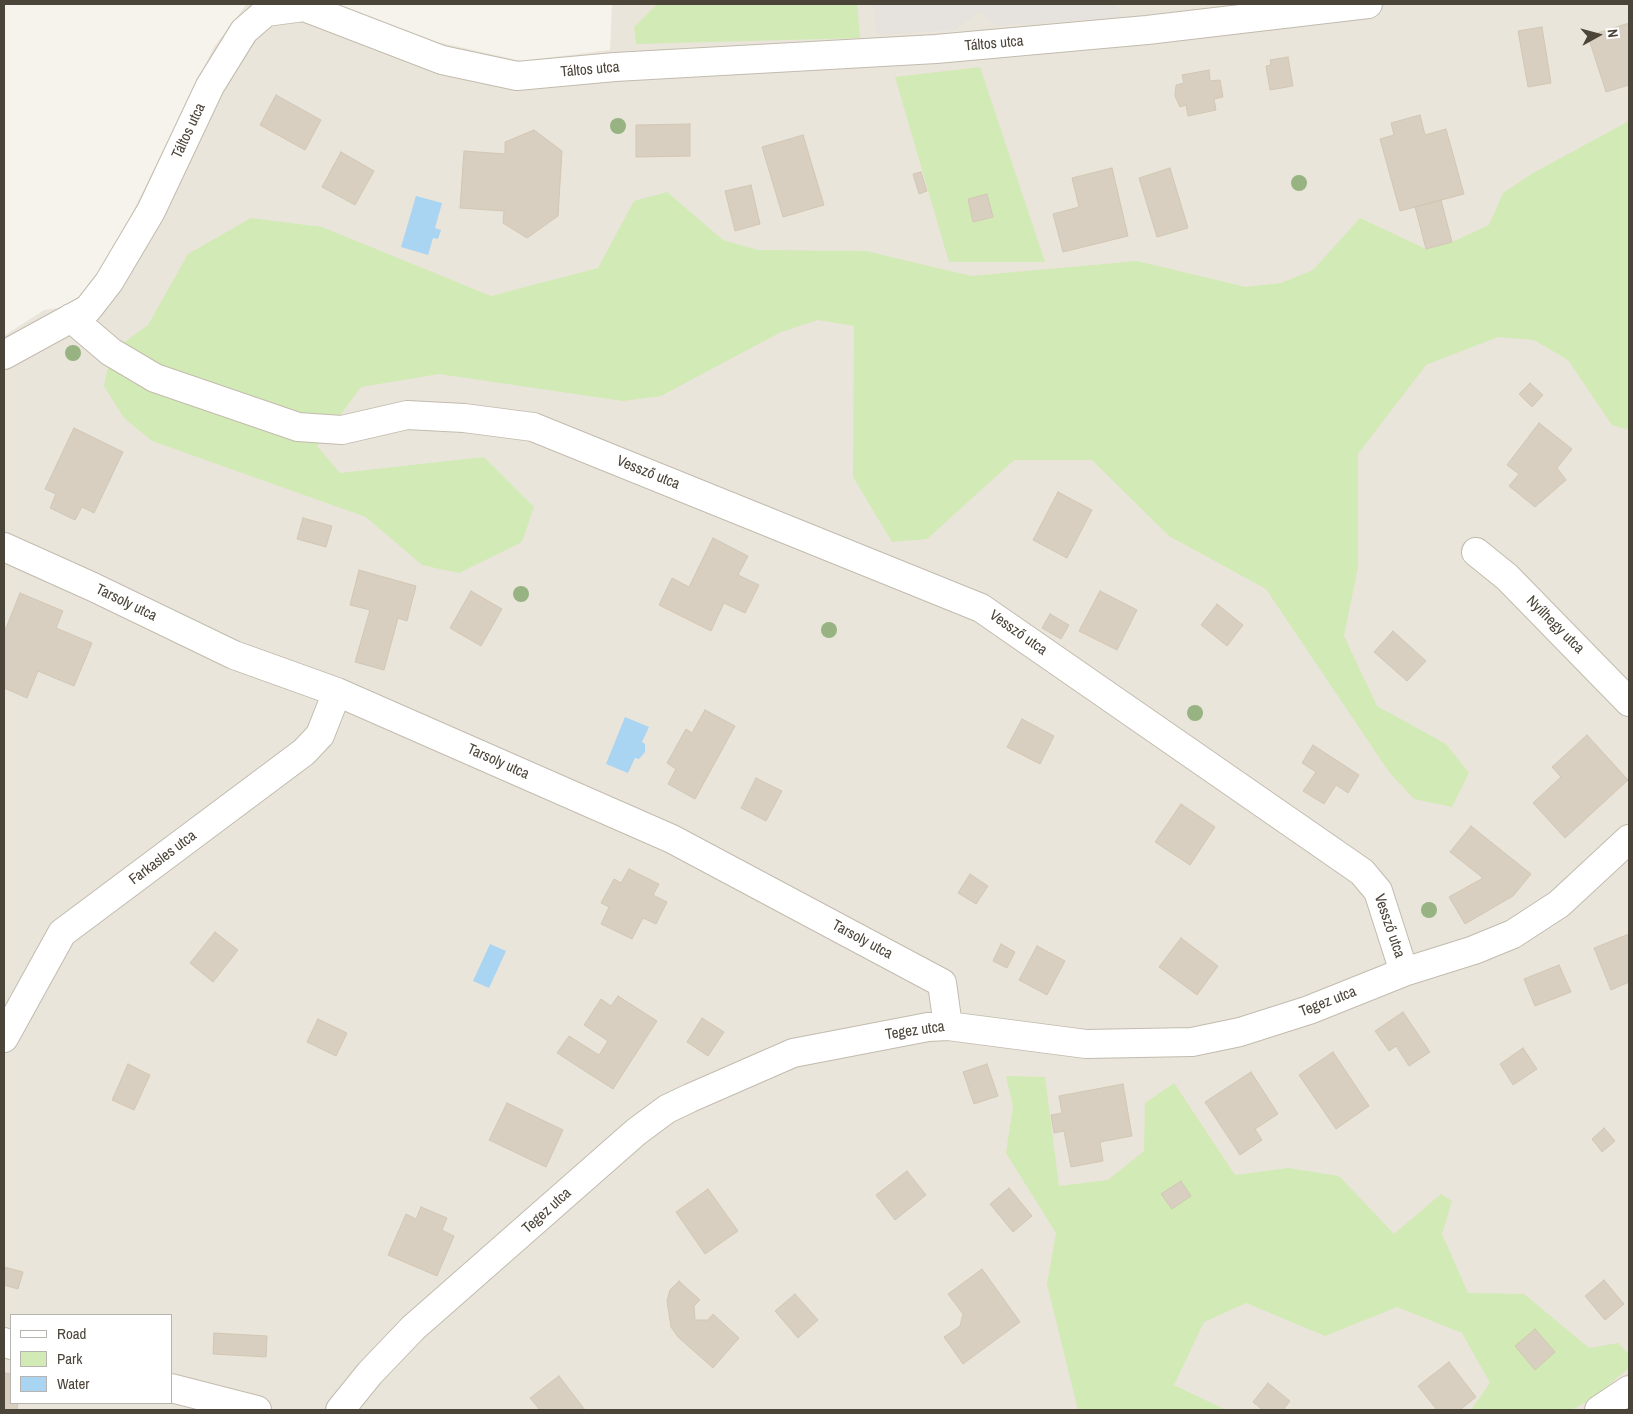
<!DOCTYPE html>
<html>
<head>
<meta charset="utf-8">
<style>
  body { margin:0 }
  #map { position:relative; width:1633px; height:1414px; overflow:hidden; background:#f6f3ec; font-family:"Archivo Narrow",sans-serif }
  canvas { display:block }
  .frame { position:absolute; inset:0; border:5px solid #4b4439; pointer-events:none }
  .legend { position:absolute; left:10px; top:1314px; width:162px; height:90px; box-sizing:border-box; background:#fff; border:1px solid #b7b4b0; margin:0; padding:6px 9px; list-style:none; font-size:15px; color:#4b4439 }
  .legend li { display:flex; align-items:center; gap:10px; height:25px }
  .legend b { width:25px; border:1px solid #b7b4b0 }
  .north { position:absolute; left:1573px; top:10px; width:50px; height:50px; -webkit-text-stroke:4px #fff; paint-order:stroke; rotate:83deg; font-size:14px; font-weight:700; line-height:20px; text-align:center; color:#4b4439 }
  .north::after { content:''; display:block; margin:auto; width:18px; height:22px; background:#4b4439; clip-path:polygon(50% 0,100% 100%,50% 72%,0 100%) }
</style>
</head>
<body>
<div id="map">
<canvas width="1633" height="1414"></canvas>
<div class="frame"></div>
<ul class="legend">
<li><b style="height:6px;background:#fff"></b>Road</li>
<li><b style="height:14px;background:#d2eab5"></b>Park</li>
<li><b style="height:14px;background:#a9d4f2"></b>Water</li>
</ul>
<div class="north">N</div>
</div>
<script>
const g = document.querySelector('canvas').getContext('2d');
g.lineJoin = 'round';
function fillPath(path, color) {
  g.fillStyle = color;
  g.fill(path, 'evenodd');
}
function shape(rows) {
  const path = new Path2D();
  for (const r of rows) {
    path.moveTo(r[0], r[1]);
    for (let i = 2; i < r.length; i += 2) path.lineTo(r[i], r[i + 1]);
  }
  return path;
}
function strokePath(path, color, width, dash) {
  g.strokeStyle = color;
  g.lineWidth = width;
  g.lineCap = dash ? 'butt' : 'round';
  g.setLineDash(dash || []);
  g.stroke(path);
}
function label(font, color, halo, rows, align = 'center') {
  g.font = font + ' "Archivo Narrow",sans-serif';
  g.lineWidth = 4;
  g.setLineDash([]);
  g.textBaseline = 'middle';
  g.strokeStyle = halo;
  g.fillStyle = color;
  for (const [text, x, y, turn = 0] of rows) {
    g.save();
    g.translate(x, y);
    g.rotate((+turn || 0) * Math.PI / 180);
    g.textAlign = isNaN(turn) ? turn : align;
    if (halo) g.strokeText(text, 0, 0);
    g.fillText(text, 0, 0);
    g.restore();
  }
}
const residential = shape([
  [253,4,333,4,429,40,521,61,610,50,612,4,1629,4,1629,1410,4,1410,4,336,44,310,78,305,127,224,214,47,246,5],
  [11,1315,171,1315,171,1403,11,1403]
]);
const industrial = shape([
  [873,4,1116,4,1122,17,997,26,979,12,954,30,877,35]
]);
const green = shape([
  [657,4,857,4,860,38,636,44,634,27],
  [980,67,1045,262,949,262,895,77],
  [1629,121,1629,430,1612,425,1568,360,1534,340,1498,337,1426,365,1358,454,1358,567,1344,636,1377,706,1446,744,1469,773,1452,807,1414,799,1389,772,1266,589,1169,536,1092,460,1014,460,927,539,892,542,853,477,854,326,818,320,781,332,661,396,623,401,439,374,361,387,317,446,340,473,484,457,534,507,522,542,459,573,422,565,366,517,152,441,124,418,104,386,111,352,148,325,188,254,251,218,322,227,491,296,598,268,634,201,667,192,723,240,758,250,866,251,971,276,1137,261,1246,287,1281,283,1313,270,1360,218,1426,249,1452,242,1489,225,1503,193,1533,173],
  [1006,1076,1045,1077,1059,1186,1108,1180,1144,1151,1145,1103,1174,1083,1235,1175,1288,1168,1339,1176,1394,1234,1441,1194,1452,1201,1442,1234,1468,1293,1524,1294,1589,1348,1618,1343,1629,1355,1629,1368,1594,1397,1572,1410,1471,1410,1490,1383,1462,1333,1397,1307,1325,1336,1246,1303,1204,1322,1174,1385,1226,1410,1078,1410,1047,1284,1056,1233,1006,1153,1013,1106]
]);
const water = shape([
  [416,196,442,203,435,228,441,230,438,239,433,238,428,255,401,247],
  [625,717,649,727,642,742,645,744,645,752,639,759,635,758,628,773,606,764],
  [490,944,506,951,489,988,473,981]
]);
const building = shape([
  [1629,23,1629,85,1606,92,1588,36,1629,23],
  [1542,27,1551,83,1528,87,1518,31,1542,27],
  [1288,57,1293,86,1270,90,1266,66,1271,65,1270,60,1288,57],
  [1209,70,1210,81,1220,80,1223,97,1214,99,1216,110,1188,116,1186,105,1180,107,1175,96,1176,85,1184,83,1182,75,1209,70],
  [276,95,321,120,305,150,260,125,276,95],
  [1420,115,1425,135,1446,129,1464,194,1400,211,1380,139,1394,135,1391,123,1420,115],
  [690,124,690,156,636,157,636,125,690,124],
  [534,130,562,151,558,216,527,238,503,223,504,211,460,208,464,151,505,154,505,142,534,130],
  [803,135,824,205,783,217,762,147,803,135],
  [341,152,374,171,355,205,322,187,341,152],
  [1112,168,1128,236,1063,252,1053,214,1079,207,1072,178,1112,168],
  [1170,168,1188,228,1157,237,1139,178,1170,168],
  [921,172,927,191,919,194,913,174,921,172],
  [751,185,760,224,735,231,725,191,751,185],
  [987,194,993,217,973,222,968,199,987,194],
  [1441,200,1452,242,1426,249,1415,207,1441,200],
  [1530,383,1543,395,1532,407,1519,394,1530,383],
  [1539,423,1572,449,1557,468,1566,480,1535,507,1509,486,1519,474,1507,465,1539,423],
  [74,428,123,452,94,513,82,507,75,520,50,508,56,494,45,489,74,428],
  [1058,492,1092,510,1067,558,1033,540,1058,492],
  [303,518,332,526,326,547,297,539,303,518],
  [713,538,748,556,738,575,759,585,745,613,724,603,711,631,659,605,672,578,689,587,713,538],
  [359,570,416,586,407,621,398,618,384,670,355,662,370,610,350,605,359,570],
  [471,591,502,609,481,646,450,628,471,591],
  [1100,591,1137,610,1117,650,1079,631,1100,591],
  [20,593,63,611,56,628,92,643,74,686,38,671,27,698,4,688,4,633,20,593],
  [1217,604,1243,625,1227,646,1201,625,1217,604],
  [1050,614,1069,625,1061,639,1042,628,1050,614],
  [1393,631,1426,661,1407,681,1374,652,1393,631],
  [705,710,735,726,695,799,668,784,676,769,667,763,686,729,692,733,705,710],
  [1022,719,1054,736,1040,764,1007,747,1022,719],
  [1587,735,1628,780,1565,838,1533,803,1561,777,1552,767,1587,735],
  [1313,745,1359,775,1348,793,1336,785,1324,804,1303,791,1316,772,1302,763,1313,745],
  [756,778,782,791,766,821,741,808,756,778],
  [1181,804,1215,827,1190,865,1155,842,1181,804],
  [1471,826,1531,874,1513,896,1465,924,1449,897,1483,878,1450,852,1471,826],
  [629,869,659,884,653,895,667,902,656,924,643,918,632,939,601,924,609,907,601,903,614,879,621,883,629,869],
  [970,874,988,886,976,904,958,893,970,874],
  [215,932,238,950,213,982,190,963,215,932],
  [1629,934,1629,982,1611,990,1594,948,1629,934],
  [1181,938,1218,966,1197,995,1159,967,1181,938],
  [1001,944,1015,952,1007,968,993,961,1001,944],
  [1037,946,1065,961,1047,995,1019,980,1037,946],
  [1559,965,1571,992,1535,1006,1524,979,1559,965],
  [618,996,657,1021,613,1089,557,1053,569,1036,599,1055,608,1041,584,1025,601,999,611,1006,618,996],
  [1403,1012,1430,1052,1409,1066,1396,1046,1389,1051,1375,1031,1403,1012],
  [702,1018,724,1032,708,1056,687,1042,702,1018],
  [318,1019,347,1033,336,1056,307,1042,318,1019],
  [1523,1048,1537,1069,1513,1085,1500,1064,1523,1048],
  [1333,1052,1369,1106,1336,1129,1299,1075,1333,1052],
  [128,1064,150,1075,134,1110,112,1100,128,1064],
  [987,1064,998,1096,974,1104,963,1072,987,1064],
  [1251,1072,1278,1114,1255,1129,1262,1140,1240,1155,1205,1102,1251,1072],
  [1123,1084,1132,1136,1100,1142,1103,1161,1071,1167,1064,1131,1054,1133,1051,1115,1062,1113,1059,1096,1123,1084],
  [507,1103,563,1130,546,1167,489,1140,507,1103],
  [1604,1128,1615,1141,1602,1152,1592,1139,1604,1128],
  [907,1171,926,1195,895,1220,876,1195,907,1171],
  [1181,1181,1191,1196,1172,1209,1161,1194,1181,1181],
  [1009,1188,1032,1216,1013,1232,990,1204,1009,1188],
  [708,1189,738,1231,705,1254,676,1212,708,1189],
  [421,1207,447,1218,442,1230,454,1236,437,1276,388,1255,406,1214,416,1219,421,1207],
  [4,1267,23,1272,18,1289,4,1285,4,1267],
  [982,1269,1020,1322,963,1364,944,1337,960,1326,963,1314,948,1294,982,1269],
  [1604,1280,1624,1304,1605,1320,1585,1296,1604,1280],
  [679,1281,700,1300,694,1306,695,1320,708,1320,713,1314,739,1338,713,1368,678,1337,671,1327,667,1301,670,1290,679,1281],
  [795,1294,818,1320,798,1338,775,1311,795,1294],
  [1535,1329,1555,1352,1535,1370,1515,1346,1535,1329],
  [214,1333,267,1336,266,1357,213,1354,214,1333],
  [1449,1362,1476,1397,1460,1410,1437,1410,1418,1386,1449,1362],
  [4,1373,11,1374,11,1403,18,1403,17,1410,4,1410,4,1373],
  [559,1376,585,1410,540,1410,530,1398,559,1376],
  [1268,1383,1290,1401,1283,1410,1263,1410,1253,1402,1268,1383]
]);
const minor = shape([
  [71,318,111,352,155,378,298,427,342,430,407,415,464,418,533,427,981,608,1362,872,1378,891,1404,972],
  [4,355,88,309,109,282,151,211,210,86,244,31,266,12,304,7,442,60,517,76,615,67,936,49,1147,30,1368,4],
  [4,547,93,587,234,655,337,692,672,839,942,983,948,1026],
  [1476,552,1507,577,1629,702],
  [4,1038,62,933,304,752,320,735,337,692],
  [4,1342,11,1345],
  [171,1388,257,1410],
  [340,1410,370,1373,413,1328,636,1132,667,1109,690,1098,793,1053,928,1027,948,1026,1086,1044,1192,1042,1240,1032,1309,1010,1404,972,1474,950,1513,934,1559,904,1629,839],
  [1599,1410,1629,1390]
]);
const trees = [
  [618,126],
  [1299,183],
  [73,353],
  [521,594],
  [829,630],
  [1195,713],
  [1429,910]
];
const streetNames = [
  ["Táltos utca",994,44,-5],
  ["Táltos utca",590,70,-5],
  ["Táltos utca",189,131,-65],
  ["Vessző utca",648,473,22],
  ["Tarsoly utca",126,603,26],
  ["Nyílhegy utca",1555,625,45],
  ["Vessző utca",1018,633,35],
  ["Tarsoly utca",498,762,24],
  ["Farkasles utca",163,858,-37],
  ["Vessző utca",1389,926,71],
  ["Tarsoly utca",862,940,28],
  ["Tegez utca",1328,1002,-21],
  ["Tegez utca",915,1031,-8],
  ["Tegez utca",547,1211,-42]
];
fillPath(residential, '#eae5da');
fillPath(industrial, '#e6e2dd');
fillPath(green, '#d2eab5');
fillPath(water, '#a9d4f2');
fillPath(building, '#d8cfc1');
strokePath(building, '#d3c7b4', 1);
strokePath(minor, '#c2bbae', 30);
strokePath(minor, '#fff', 28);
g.fillStyle = '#97b381';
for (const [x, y] of trees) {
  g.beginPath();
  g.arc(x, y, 8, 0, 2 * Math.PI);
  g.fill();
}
label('15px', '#4b4439', '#fff', streetNames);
</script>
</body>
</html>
